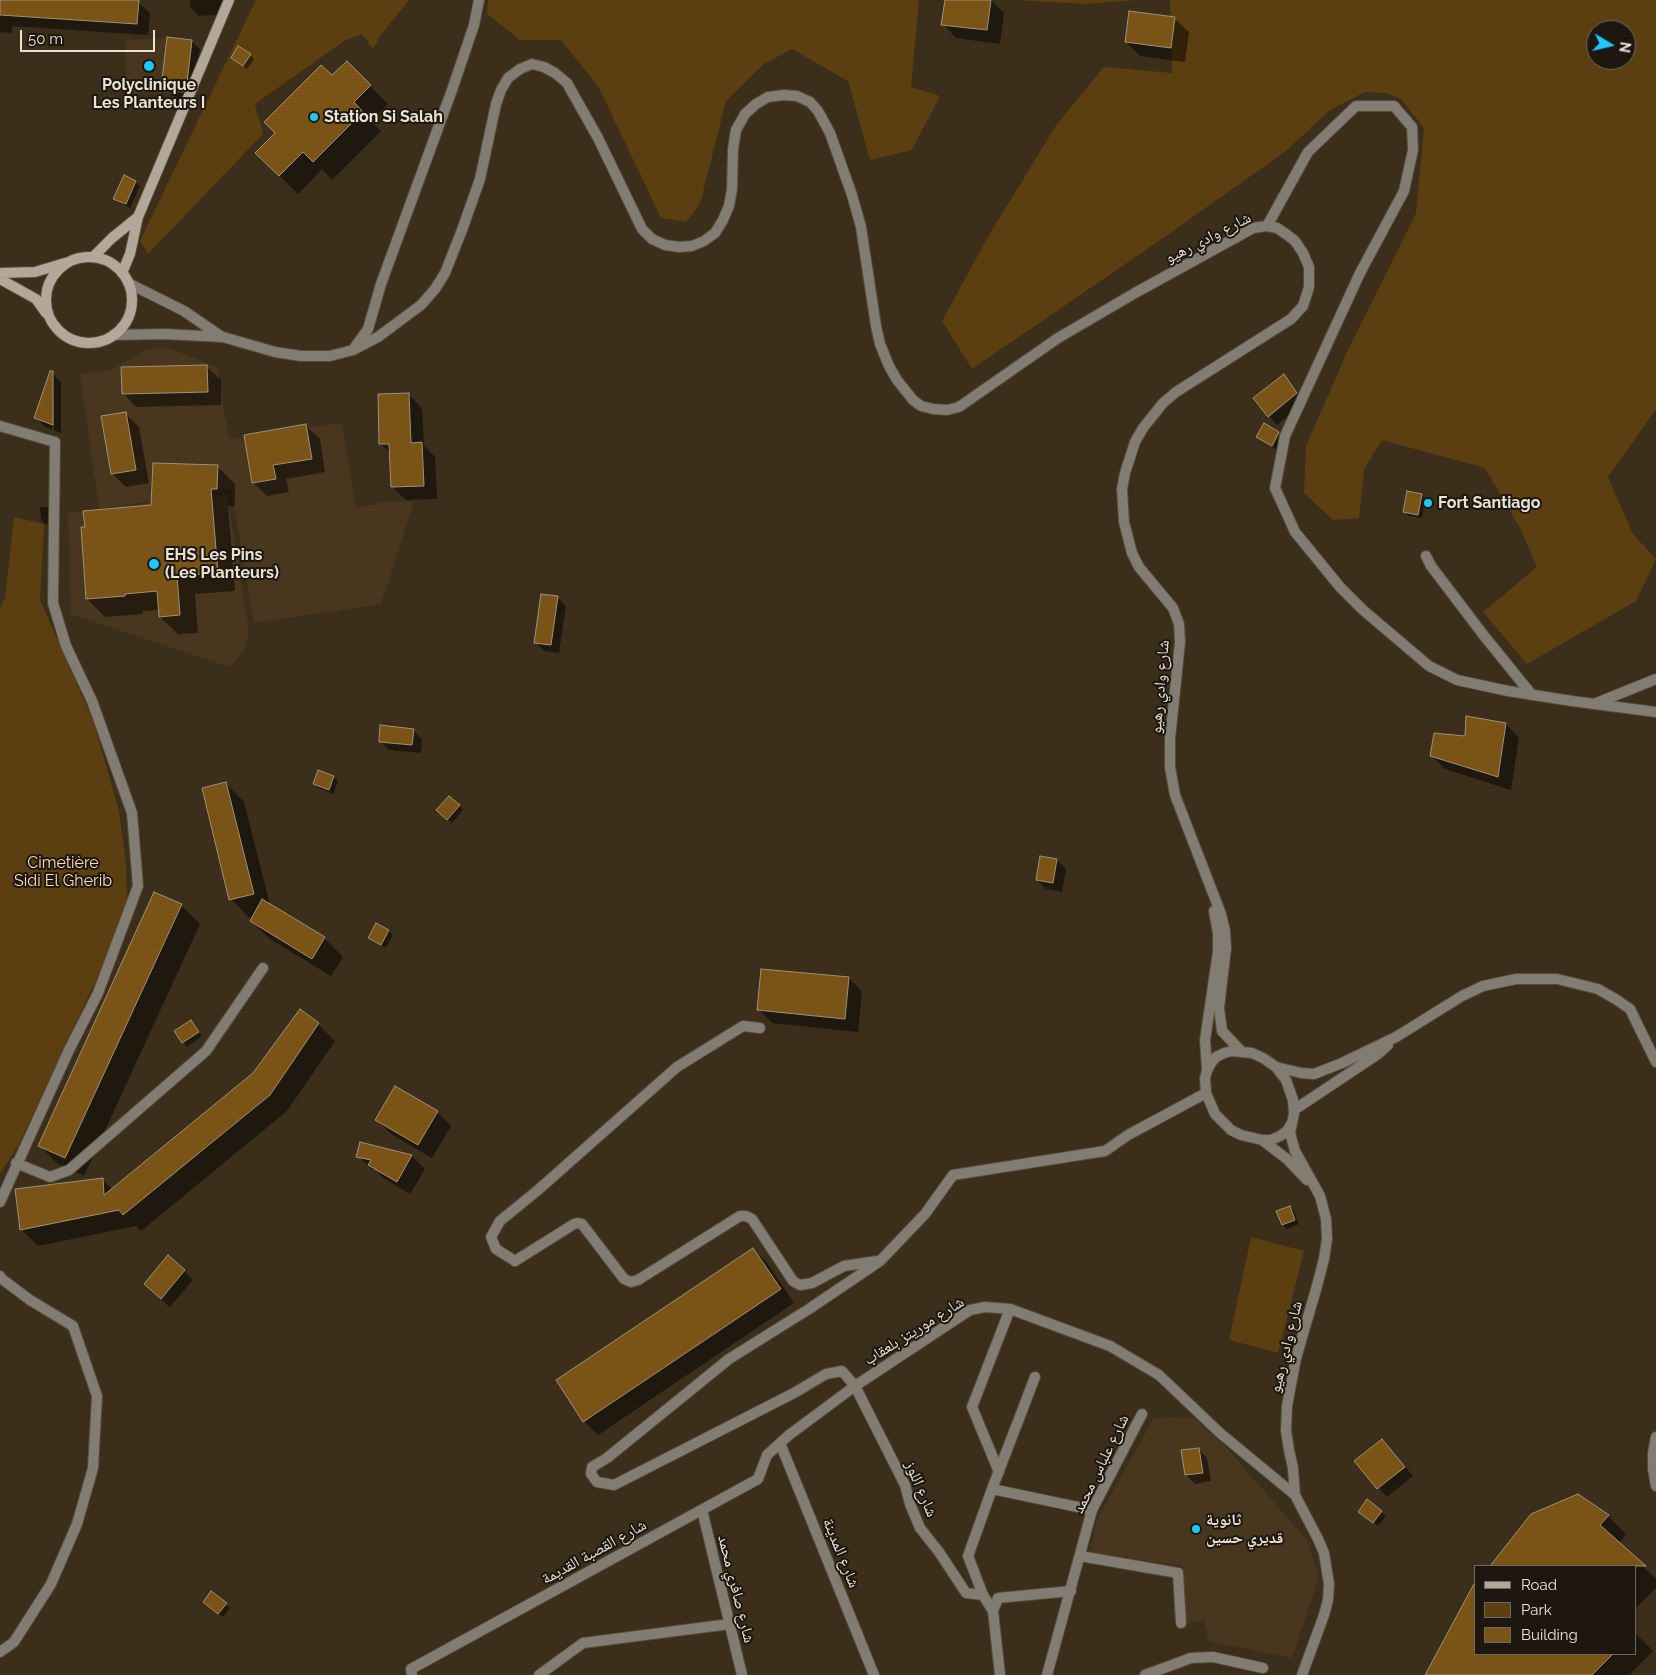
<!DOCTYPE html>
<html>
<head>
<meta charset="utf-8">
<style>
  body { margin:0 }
  #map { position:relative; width:1656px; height:1675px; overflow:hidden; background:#3b2e1b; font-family:Raleway,sans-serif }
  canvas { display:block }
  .legend { position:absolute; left:1474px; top:1565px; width:162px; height:90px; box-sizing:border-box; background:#1d170f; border:1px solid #6f685f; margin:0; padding:6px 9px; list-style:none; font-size:15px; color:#ebe2d7 }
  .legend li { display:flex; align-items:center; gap:10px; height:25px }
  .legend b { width:25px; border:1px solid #6f685f }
  .north { position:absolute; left:1586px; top:20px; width:50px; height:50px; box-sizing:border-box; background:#1d170f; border:1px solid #6f685f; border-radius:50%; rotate:99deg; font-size:14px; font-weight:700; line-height:20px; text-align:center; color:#ebe2d7 }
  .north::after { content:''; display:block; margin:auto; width:18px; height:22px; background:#1cc9fc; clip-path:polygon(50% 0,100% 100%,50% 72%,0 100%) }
  .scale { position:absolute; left:20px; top:30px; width:135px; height:22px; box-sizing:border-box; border:2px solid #ebe2d7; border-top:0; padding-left:6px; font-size:15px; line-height:18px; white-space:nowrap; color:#ebe2d7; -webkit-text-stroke:4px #1d170f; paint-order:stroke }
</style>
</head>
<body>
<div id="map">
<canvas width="1656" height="1675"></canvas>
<ul class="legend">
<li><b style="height:6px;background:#b2a798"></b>Road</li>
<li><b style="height:14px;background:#5b3f10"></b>Park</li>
<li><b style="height:14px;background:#795416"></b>Building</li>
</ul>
<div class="north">N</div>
<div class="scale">50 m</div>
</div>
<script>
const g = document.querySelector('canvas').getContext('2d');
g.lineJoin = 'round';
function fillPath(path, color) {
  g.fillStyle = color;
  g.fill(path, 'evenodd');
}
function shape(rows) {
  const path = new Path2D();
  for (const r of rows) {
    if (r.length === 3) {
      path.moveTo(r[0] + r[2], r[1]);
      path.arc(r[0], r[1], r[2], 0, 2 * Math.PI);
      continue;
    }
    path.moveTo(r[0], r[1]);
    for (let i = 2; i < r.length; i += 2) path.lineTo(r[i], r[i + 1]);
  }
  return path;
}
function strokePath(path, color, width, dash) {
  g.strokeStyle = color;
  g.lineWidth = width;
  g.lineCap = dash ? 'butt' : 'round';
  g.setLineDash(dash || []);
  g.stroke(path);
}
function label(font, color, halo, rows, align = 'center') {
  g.font = font + ' Raleway,"Noto Naskh Arabic",sans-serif';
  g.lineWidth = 4;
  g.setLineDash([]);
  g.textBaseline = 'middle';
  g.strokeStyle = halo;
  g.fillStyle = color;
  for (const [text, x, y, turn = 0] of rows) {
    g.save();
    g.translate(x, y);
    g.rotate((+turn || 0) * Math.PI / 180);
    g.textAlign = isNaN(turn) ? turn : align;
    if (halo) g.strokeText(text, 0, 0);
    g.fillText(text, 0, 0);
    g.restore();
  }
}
const built = shape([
  [173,38,174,93,126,94,125,40],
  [166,347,217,367,229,439,342,423,356,508,390,501,414,502,381,604,254,623,231,489,99,509,80,374,112,370,145,350],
  [227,494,249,632,245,650,230,667,71,614,68,513],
  [1193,1417,1225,1446,1306,1539,1319,1577,1292,1658,1208,1641,1205,1620,1187,1624,1183,1566,1090,1552,1097,1519,1154,1418]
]);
const green = shape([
  [256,0,409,0,380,36,373,49,362,34,344,41,255,104,263,134,148,254,140,241],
  [488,0,919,0,911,87,940,96,912,150,870,160,848,81,792,49,764,64,726,101,700,204,686,222,661,218,598,86,561,40,520,40,487,14],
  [1014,0,1137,0,1085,4],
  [1170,0,1656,0,1656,409,1608,477,1633,534,1656,559,1636,601,1527,664,1483,612,1537,567,1521,530,1485,468,1382,440,1364,469,1359,518,1333,520,1304,493,1306,446,1347,352,1416,213,1424,128,1401,99,1386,93,1365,92,1330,110,1286,151,1159,241,972,369,942,321,989,235,1057,124,1104,67,1172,73],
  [1596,30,1626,30,1626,60,1596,60],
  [14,517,44,524,40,600,94,723,119,811,126,865,127,903,119,931,18,1146,0,1174,0,608,5,598],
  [1251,1237,1304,1251,1278,1353,1229,1340]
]);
const shadow = shape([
  [0,0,135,0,150,13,148,35,12,26,12,33,0,32],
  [190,0,230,0,228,14,199,16,190,7],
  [946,0,991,0,1004,13,1000,44,956,38,943,24],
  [1175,19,1189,32,1185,62,1140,56,1126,42],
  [191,41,200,49,195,91,191,100,178,99,170,91,170,86,163,79],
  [250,55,254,59,247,69,232,58],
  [347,63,388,104,371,121,381,131,332,180,322,169,298,194,257,153],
  [124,177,136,182,140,186,130,208,119,202,115,198],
  [207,367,221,380,221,405,136,407,123,393],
  [52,373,61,382,61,433,54,430,54,396,52,401,52,429,45,427,36,418],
  [1283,376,1305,402,1277,425,1269,416],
  [408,394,422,408,424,446,435,457,437,499,406,500,392,487,391,454,381,444],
  [125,413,139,427,149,483,126,487,112,473],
  [1264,425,1283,437,1277,450,1257,437],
  [306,426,320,439,325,472,286,479,289,492,267,496,253,482],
  [217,466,235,484,235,506,228,506,235,591,195,594,198,633,178,634,160,617,159,610,143,611,143,614,105,617,87,599,82,528,153,507],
  [1421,495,1425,499,1422,518,1409,516,1405,512],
  [40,507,47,507,51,511,51,524,45,524,41,520],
  [557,597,566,606,559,653,544,651,535,642],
  [1506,724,1519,738,1511,790,1445,769,1431,755],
  [413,730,422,739,421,753,389,750,380,741],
  [319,772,334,777,338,781,333,794,318,788,314,784],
  [225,783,244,802,270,905,324,938,343,957,331,976,270,939,251,921,254,916,249,918,231,899],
  [449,797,463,810,452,823,438,810],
  [1057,860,1066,869,1062,892,1046,889,1037,880],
  [155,893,181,905,200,924,84,1176,58,1164,39,1145],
  [377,925,389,931,393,935,386,948,374,942,370,938],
  [849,978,862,992,858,1032,772,1023,758,1009],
  [191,1022,202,1036,187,1047,176,1032],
  [318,1024,335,1041,287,1111,141,1231,136,1226,38,1246,21,1229,103,1180,113,1190,254,1074],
  [437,1112,451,1126,432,1158,391,1134,377,1120],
  [361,1144,412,1156,425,1169,410,1194,383,1178,376,1170,371,1169,358,1156],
  [1290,1207,1294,1211,1299,1224,1287,1229,1283,1225],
  [753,1249,767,1263,794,1303,598,1435,584,1421,557,1381],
  [184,1271,193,1280,170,1307,145,1284],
  [1382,1441,1413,1476,1387,1497,1356,1462],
  [1198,1449,1207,1458,1211,1481,1195,1484,1186,1475],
  [1381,1512,1386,1516,1378,1526,1363,1515],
  [1532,1515,1608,1516,1626,1534,1619,1543,1656,1579,1656,1588,1635,1609,1635,1566,1492,1566],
  [226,1604,230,1608,223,1617,208,1606],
  [1635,1633,1653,1651,1629,1675,1427,1675,1475,1654,1635,1654]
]);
const building = shape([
  [0,0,139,0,137,24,0,15,0,0],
  [945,0,991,0,987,30,941,25,945,0],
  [1129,11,1175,17,1171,48,1125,42,1129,11],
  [167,37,192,40,187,83,184,83,183,92,169,91,169,81,162,80,167,37],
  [238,46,251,54,243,66,231,58,238,46],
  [347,61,371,85,354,102,363,112,313,162,303,152,279,176,255,153,275,133,264,122,321,65,332,75,347,61],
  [124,175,136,181,126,204,113,199,124,175],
  [207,365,208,392,122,394,121,367,207,365],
  [50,371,53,371,53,425,34,418,50,371],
  [1284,374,1297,393,1268,417,1253,398,1284,374],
  [409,393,411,443,422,442,424,486,391,487,389,444,379,444,378,394,409,393],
  [126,412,136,470,111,474,101,416,126,412],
  [1264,423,1279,432,1272,446,1256,437,1264,423],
  [306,424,312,459,273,465,276,479,252,483,244,435,306,424],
  [153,463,218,465,217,489,211,489,218,573,177,576,180,615,159,617,157,591,125,594,125,596,86,599,81,527,85,527,83,511,151,505,153,463],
  [1407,491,1422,494,1418,515,1403,512,1407,491],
  [541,594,558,596,551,645,534,643,541,594],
  [1466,716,1506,723,1498,777,1430,756,1434,733,1465,736,1466,716],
  [380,725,414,729,412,745,379,742,380,725],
  [318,770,334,776,329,790,313,784,318,770],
  [226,782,254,894,229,900,202,788,226,782],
  [449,796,460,805,447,820,436,810,449,796],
  [1040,856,1057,859,1053,883,1036,880,1040,856],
  [154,892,182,904,65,1158,38,1146,154,892],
  [262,899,325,937,312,959,250,921,262,899],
  [376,923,389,930,381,945,368,938,376,923],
  [761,969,849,977,845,1019,757,1010,761,969],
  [300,1009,319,1023,270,1095,123,1215,119,1210,20,1230,15,1189,103,1178,104,1195,253,1073,300,1009],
  [191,1020,199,1032,182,1043,174,1031,191,1020],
  [395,1086,438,1111,418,1145,375,1120,395,1086],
  [360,1142,412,1155,397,1182,368,1165,371,1160,356,1157,360,1142],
  [1290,1206,1295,1220,1282,1225,1276,1211,1290,1206],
  [753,1248,781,1289,583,1422,556,1380,753,1248],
  [168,1255,185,1270,161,1299,144,1284,168,1255],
  [1382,1439,1405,1467,1377,1489,1354,1461,1382,1439],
  [1199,1448,1203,1473,1185,1475,1181,1450,1199,1448],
  [1578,1494,1609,1515,1600,1525,1646,1566,1490,1566,1531,1514,1578,1494],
  [1367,1499,1382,1511,1373,1523,1358,1512,1367,1499],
  [1475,1582,1475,1654,1613,1654,1592,1675,1425,1675,1475,1582],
  [211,1591,227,1603,218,1614,203,1602,211,1591]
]);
const service = shape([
  [0,426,55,442,53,603,66,646,92,701,132,813,138,886,98,993,69,1050,0,1202],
  [1426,556,1431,566,1485,637,1532,695],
  [1594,704,1656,679],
  [16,1163,50,1177,69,1170,206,1051,263,968],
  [515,1261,496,1249,491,1237,500,1221,538,1190,677,1067,743,1026,760,1028],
  [0,1276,2,1279,30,1300,73,1326,97,1396,93,1468,77,1524,51,1584,14,1642,0,1652],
  [1035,1377,992,1489,1092,1510],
  [999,1472,972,1407,1010,1309],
  [1080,1556,1178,1573,1181,1623],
  [983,1595,968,1556,992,1489],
  [1145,1675,1191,1658,1213,1657,1263,1668]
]);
const minor = shape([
  [1267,226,1308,152,1356,106,1394,106,1412,127,1413,150,1404,191,1360,273,1285,436,1275,488,1295,532,1340,587,1363,610,1429,666,1457,680,1508,691,1572,701,1656,712],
  [515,1261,574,1224,578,1223,582,1224,624,1279,631,1282,638,1280,740,1216,746,1216,752,1219,793,1281,800,1285,812,1283,844,1266,877,1261],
  [780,1443,874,1675],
  [702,1510,742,1675],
  [993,1611,983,1595,966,1593,939,1552,920,1528,910,1504,905,1485,855,1386,842,1371,826,1374,794,1393,614,1485,597,1482,591,1474,592,1467,607,1458,729,1359,809,1309,880,1261,925,1214,953,1175,1105,1151,1128,1135,1206,1093],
  [412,1675,411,1669,758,1479,767,1455,789,1435,855,1386,970,1310,985,1307,1010,1309,1110,1346,1159,1375,1220,1433,1295,1495],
  [539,1675,583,1643,730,1624],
  [1000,1675,993,1611,998,1598,1071,1591],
  [1047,1675,1092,1510,1142,1414]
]);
const tertiary = shape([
  [128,283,184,311,222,337],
  [113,335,163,334,223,337,275,352,301,356,330,356,353,350,378,337,421,305,435,289,445,273,462,230,480,179,496,104,501,90,508,78,520,69,532,64,544,67,555,73,567,83,598,138,642,229,652,239,665,245,679,247,692,246,704,241,715,233,723,220,729,206,732,189,733,149,736,130,745,114,756,104,768,97,784,95,797,96,810,102,818,111,830,133,852,195,861,227,876,326,880,344,889,366,897,380,913,400,921,406,933,409,947,410,959,407,1058,338,1135,293,1253,228,1267,226,1277,228,1286,234,1295,241,1303,253,1309,267,1309,287,1303,306,1291,319,1176,392,1163,403,1143,428,1135,442,1125,473,1122,489,1124,522,1132,553,1139,567,1173,608,1179,624,1180,642,1170,739,1170,767,1175,795,1221,914,1225,931,1226,948,1219,1008,1222,1031,1241,1051],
  [355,347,368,329,381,284,452,90,474,25,479,0],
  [1232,1051,1252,1053,1263,1058,1276,1067,1286,1080,1293,1100,1294,1114,1292,1123,1287,1131,1280,1136,1271,1140,1262,1140,1241,1135,1231,1130,1215,1114,1206,1093,1205,1078,1207,1071,1211,1063,1216,1057,1224,1053,1232,1051],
  [1276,1067,1301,1073,1314,1074,1342,1063,1396,1037,1462,996,1483,986,1516,979,1557,979,1598,989,1617,1000,1630,1009,1656,1062],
  [1207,1070,1205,1040,1218,952,1218,933,1214,911],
  [1294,1110,1378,1054,1388,1045],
  [1294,1114,1290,1133,1295,1151,1320,1196,1326,1219,1327,1239,1324,1259,1317,1286,1296,1358,1287,1406,1286,1431,1289,1450,1293,1468,1295,1495,1318,1539,1324,1553,1329,1584,1328,1600,1324,1615,1302,1675],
  [1262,1140,1287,1159,1307,1180],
  [1656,1437,1653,1453,1653,1469,1656,1486]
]);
const secondary = shape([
  [93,257,112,238,138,217],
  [89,300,43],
  [0,273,35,272,65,263],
  [122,273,130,254,138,217,229,0],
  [0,279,36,299,46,313]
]);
const markers = [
  [149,66,6,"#1cc9fc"],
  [314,117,5,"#1cc9fc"],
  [1428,503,5,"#1cc9fc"],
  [154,564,6,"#1cc9fc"],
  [1196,1529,5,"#1cc9fc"]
];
const poiNames = [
  ["Polyclinique",149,85,"center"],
  ["Les Planteurs I",149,103,"center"],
  ["Station Si Salah",324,117],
  ["Fort Santiago",1438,503],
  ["EHS Les Pins",165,555],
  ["(Les Planteurs)",165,573],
  ["ثانوية",1206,1520],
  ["قديري حسين",1206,1538]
];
const streetNames = [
  ["شارع وادي رهيو",1208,238,-27],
  ["شارع وادي رهيو",1160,687,-85],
  ["شارع موريتز بلعقاب",914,1331,-32],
  ["شارع وادي رهيو",1286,1347,-76],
  ["شارع علباس محمد",1101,1464,-64],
  ["شارع اللوز",921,1489,67],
  ["شارع القصبة القديمة",594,1552,-29],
  ["شارع المدينة",841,1553,68],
  ["شارع صافري محمد",736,1589,76]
];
const parkNames = [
  ["Cimetière",63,863],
  ["Sidi El Gherib",63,881]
];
fillPath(built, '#48371e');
fillPath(green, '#5b3f10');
fillPath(shadow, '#0007');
fillPath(building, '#795416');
strokePath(building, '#a0907b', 1);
strokePath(service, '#574b39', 12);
strokePath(minor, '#574b39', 12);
strokePath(tertiary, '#574b39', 12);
strokePath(secondary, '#574b39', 12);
strokePath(service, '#837c73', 10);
strokePath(minor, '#837c73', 10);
strokePath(tertiary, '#837c73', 10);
strokePath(secondary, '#b2a798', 10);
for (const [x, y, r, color] of markers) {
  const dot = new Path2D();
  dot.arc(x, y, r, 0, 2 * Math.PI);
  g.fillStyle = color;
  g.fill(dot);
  strokePath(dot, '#1d170f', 2);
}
label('bold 16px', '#ebe2d7', '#1d170f', poiNames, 'left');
label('16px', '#ebe2d7', '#1d170f', streetNames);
label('16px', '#f9ddb9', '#1d170f', parkNames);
</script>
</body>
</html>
